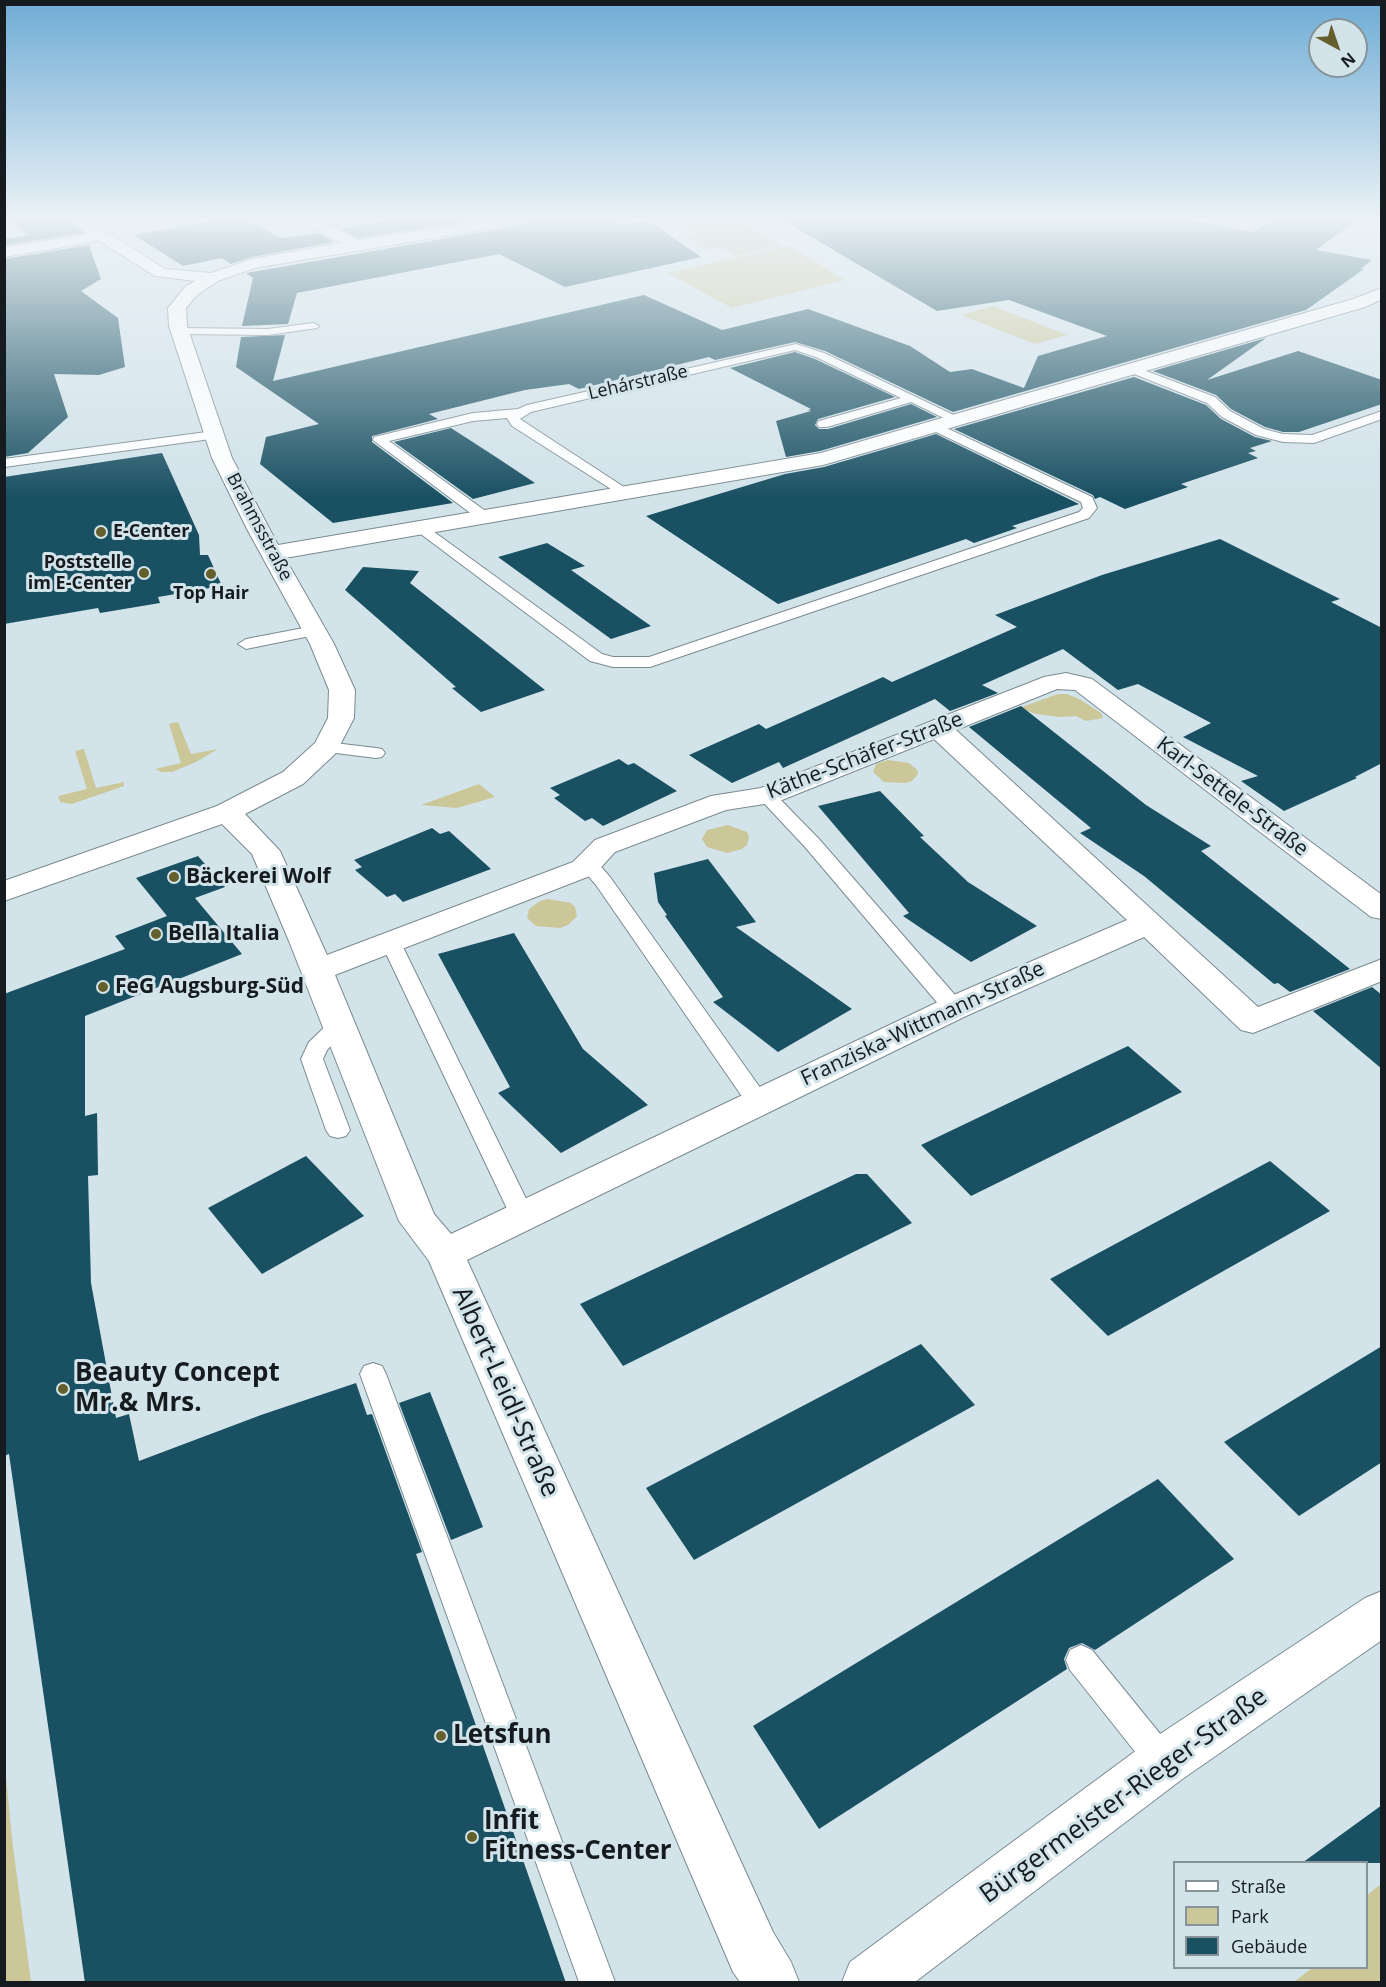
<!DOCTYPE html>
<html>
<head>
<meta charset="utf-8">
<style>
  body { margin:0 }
  #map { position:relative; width:1386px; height:1987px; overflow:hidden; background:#d2e3ea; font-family:"Open Sans",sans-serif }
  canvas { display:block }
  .frame { position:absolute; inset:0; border:6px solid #151b1e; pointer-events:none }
  .legend { position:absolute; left:1173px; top:1861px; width:195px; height:108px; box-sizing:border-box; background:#d2e3ea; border:2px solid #869398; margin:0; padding:8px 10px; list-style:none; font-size:18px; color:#151b1e }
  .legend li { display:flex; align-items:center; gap:12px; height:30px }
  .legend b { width:30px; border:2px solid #869398 }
  .north { position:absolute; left:1308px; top:18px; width:60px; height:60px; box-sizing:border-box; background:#d2e3ea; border:2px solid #869398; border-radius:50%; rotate:140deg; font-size:16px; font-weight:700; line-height:24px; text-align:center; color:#151b1e }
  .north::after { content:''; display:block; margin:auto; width:21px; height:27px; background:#645f2c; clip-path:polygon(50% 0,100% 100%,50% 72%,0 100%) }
</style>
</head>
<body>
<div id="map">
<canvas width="1386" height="1987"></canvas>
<div class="frame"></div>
<ul class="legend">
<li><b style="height:8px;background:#fff"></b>Straße</li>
<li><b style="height:16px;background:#cbc799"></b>Park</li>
<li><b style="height:16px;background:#195062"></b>Gebäude</li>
</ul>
<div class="north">N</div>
</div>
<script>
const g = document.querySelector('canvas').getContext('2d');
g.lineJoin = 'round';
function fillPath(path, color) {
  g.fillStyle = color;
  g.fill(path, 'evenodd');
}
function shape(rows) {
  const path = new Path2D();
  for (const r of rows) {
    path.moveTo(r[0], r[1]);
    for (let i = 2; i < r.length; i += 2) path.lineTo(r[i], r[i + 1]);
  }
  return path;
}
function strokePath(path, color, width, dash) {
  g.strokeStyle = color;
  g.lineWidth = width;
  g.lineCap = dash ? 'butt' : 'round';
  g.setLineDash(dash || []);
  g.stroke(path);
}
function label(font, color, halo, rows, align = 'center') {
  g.font = font + ' "Open Sans",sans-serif';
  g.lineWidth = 6;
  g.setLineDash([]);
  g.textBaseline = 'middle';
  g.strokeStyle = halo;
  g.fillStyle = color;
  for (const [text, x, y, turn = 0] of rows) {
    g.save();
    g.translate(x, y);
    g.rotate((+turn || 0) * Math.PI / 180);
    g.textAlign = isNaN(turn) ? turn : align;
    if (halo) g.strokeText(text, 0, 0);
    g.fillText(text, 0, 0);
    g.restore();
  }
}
const green = shape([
  [673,219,736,219,782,246,735,256,721,248,706,250,685,237,697,235],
  [790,246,845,280,732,308,667,273],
  [993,306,1067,335,1035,344,961,315],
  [1058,694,1067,694,1081,700,1101,713,1103,718,1086,721,1076,716,1059,717,1036,714,1019,708],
  [178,722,191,754,218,749,196,762,172,772,162,772,155,769,181,763,169,724],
  [84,749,96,788,124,782,124,786,72,804,60,802,58,796,87,789,75,751],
  [888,760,909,763,917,770,918,774,912,781,906,783,884,782,873,772,876,764],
  [479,784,495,797,457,808,421,805],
  [728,825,747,832,749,837,747,845,742,849,727,853,707,847,702,839,707,830],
  [548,899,571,903,575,907,577,916,568,925,560,928,536,926,527,918,529,909,540,901],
  [5,1767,12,1839,31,1982,5,1982],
  [1381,1884,1381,1982,1294,1982,1312,1968,1366,1968,1367,1895]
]);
const building = shape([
  [6,219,69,219,84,233,4,245,4,239,29,235],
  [223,219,245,219,281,238,318,233,334,242,252,257,231,264,222,258,183,266,134,235],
  [393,219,485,219,358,238,341,229],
  [532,219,608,219,618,225,649,221,701,257,565,287,499,254,297,293,288,324,242,326,253,278,246,273,523,225],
  [781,219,1185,219,1253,232,1275,219,1359,219,1316,250,1372,260,1361,269,1364,269,1306,310,953,412,825,351,795,342,715,360,709,357,579,389,569,384,525,390,429,414,438,419,372,436,372,442,453,503,333,523,260,464,266,437,319,424,236,367,241,337,285,335,273,381,644,295,722,330,808,309,910,346,950,372,972,369,1024,388,1038,356,1107,336,1009,300,937,311],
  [89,245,101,279,81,291,118,318,125,367,99,375,54,374,68,417,28,453,4,457,4,259],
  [1266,338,1207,380,1298,351,1382,380,1382,404,1299,432,1283,432,1265,427,1231,409,1216,395,1153,371],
  [795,352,815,359,895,397,818,419,815,425,819,429,828,429,911,404,937,417,820,451,786,457,776,421,811,411,808,410,811,409,730,368],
  [1134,377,1206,405,1221,419,1255,437,1272,441,1250,448,1256,451,1248,453,1258,458,1181,484,1188,487,1125,509,1100,497,1095,499,1093,495,954,429],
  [451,428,499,459,535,483,473,499,394,442],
  [936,434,1079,504,1012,526,1017,528,974,543,966,539,778,604,646,516,785,474,824,467],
  [162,453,199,535,200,555,208,555,222,586,158,597,160,603,100,613,98,608,4,624,4,477],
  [1220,539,1340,599,1331,602,1382,628,1382,763,1355,777,1357,778,1284,811,1241,781,1258,776,1183,737,1211,723,1138,684,1118,690,1063,649,982,685,998,693,950,711,935,699,783,768,779,762,732,783,689,755,759,724,766,729,883,677,892,682,1017,627,995,615,1102,575],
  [547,543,585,566,571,570,651,626,611,639,498,557],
  [363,567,419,571,410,583,545,690,481,712,452,688,456,687,345,590],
  [1021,706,1146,805,1211,846,1201,851,1350,969,1290,992,1278,983,1274,984,1144,876,1080,833,1091,828,969,727],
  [619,759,628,765,634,763,677,791,603,826,592,818,585,821,554,798,560,795,550,788],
  [880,791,924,836,920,837,968,882,1037,926,971,962,903,916,909,913,818,806],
  [432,828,440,834,449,831,491,869,403,902,395,894,387,897,355,870,362,867,354,860],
  [198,856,225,887,195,898,242,954,85,1016,85,1116,97,1113,98,1175,88,1176,91,1283,116,1418,129,1414,139,1461,261,1415,356,1383,367,1415,372,1414,422,1552,416,1554,566,1983,85,1983,9,1454,4,1456,4,994,125,949,115,936,167,916,136,878],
  [708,859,756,922,736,927,852,1009,778,1052,713,1002,723,997,665,916,667,915,658,902,654,873],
  [514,933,583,1049,648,1105,561,1153,498,1093,510,1087,438,954],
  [1372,987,1382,995,1382,1069,1313,1011],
  [1128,1046,1182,1092,971,1196,921,1145],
  [306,1156,364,1216,262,1274,208,1208],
  [1270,1161,1330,1211,1108,1336,1050,1279],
  [856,1174,867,1174,912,1223,623,1366,580,1304],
  [921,1344,975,1405,694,1560,646,1488],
  [1382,1346,1382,1462,1299,1516,1224,1442],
  [430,1392,483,1527,451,1540,399,1403],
  [1158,1479,1234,1559,1095,1650,1082,1643,1069,1648,1064,1659,1067,1669,819,1829,753,1726],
  [1382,1805,1382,1863,1302,1863]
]);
const service = shape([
  [313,323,319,326,317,328,268,335,179,334,173,331,179,328,268,329,313,323],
  [796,344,824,353,964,420,958,424,954,423,911,402,827,427,819,427,817,424,819,421,901,398,816,357,795,350,531,412,520,419,630,491,632,494,625,498,512,426,507,418,473,421,389,441,491,515,493,518,491,521,486,522,481,521,373,440,374,437,473,413,518,409,527,405,796,344],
  [1133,366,1215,397,1230,411,1264,429,1283,434,1312,435,1382,411,1382,419,1314,443,1283,442,1256,435,1222,417,1207,403,1129,372,1127,370,1133,366],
  [936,423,1092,497,1097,508,1089,518,650,667,613,667,590,661,414,529,421,525,426,526,602,654,613,657,649,657,1079,512,1083,508,1081,502,932,430,930,427,936,423],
  [214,431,218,432,220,435,218,438,4,467,4,459,214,431],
  [314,626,320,628,322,631,320,634,246,649,238,644,246,639,314,626],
  [326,742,376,748,382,749,385,753,382,757,376,758,320,751,317,747,320,743,326,742],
  [767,791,773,792,819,839,962,1003,965,1008,962,1013,954,1015,946,1013,805,847,761,800,758,796,761,792,767,791],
  [589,859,596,861,610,877,766,1096,769,1102,766,1108,758,1110,750,1108,596,885,579,865,582,861,589,859],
  [391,937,398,939,401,943,535,1217,532,1223,523,1226,514,1223,511,1217,381,943,384,939,391,937],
  [338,1020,346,1022,349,1027,327,1050,323,1059,350,1130,346,1136,338,1138,330,1136,326,1130,301,1059,309,1042,330,1022,338,1020],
  [373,1363,382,1366,386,1374,615,1982,579,1982,360,1374,364,1366,373,1363],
  [1081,1645,1092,1650,1174,1751,1179,1762,1174,1773,1163,1778,1152,1773,1070,1670,1066,1660,1070,1650,1081,1645]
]);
const minor = shape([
  [71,219,87,219,165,269,211,273,252,259,341,243,302,222,300,219,318,219,358,240,497,219,530,219,523,223,255,268,218,281,197,295,186,308,187,326,232,458,278,545,821,453,1353,299,1382,288,1382,299,1365,307,823,465,285,558,334,644,355,690,354,718,336,753,303,784,245,814,280,851,327,955,573,862,595,840,711,796,761,788,1044,677,1066,673,1092,679,1382,895,1382,919,1371,917,1075,690,1057,689,956,730,1258,1007,1382,959,1382,981,1253,1033,1241,1030,1144,937,966,1016,467,1260,773,1932,791,1962,799,1982,740,1982,733,1972,429,1261,399,1221,289,941,252,854,222,824,4,901,4,881,217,806,283,772,315,743,328,718,329,690,310,644,247,529,212,458,169,326,168,308,185,287,195,281,155,276,99,241,4,257,4,247,89,234,71,219],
  [934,739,1127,920,942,1000,451,1234,434,1214,335,975,595,874,615,852,726,810,777,802,934,739],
  [1382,1591,1382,1640,1181,1780,915,1982,842,1982,850,1962,1145,1744,1365,1598,1382,1591]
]);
const markers = [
  [101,532,6,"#645f2c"],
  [144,573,6,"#645f2c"],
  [211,574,6,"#645f2c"],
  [174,877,6,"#645f2c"],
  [156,934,6,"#645f2c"],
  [103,987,6,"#645f2c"],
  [63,1389,6,"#645f2c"],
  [441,1736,6,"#645f2c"],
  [472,1837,6,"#645f2c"]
];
const farStreetnames = [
  ["Lehárstraße",638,383,-13],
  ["Brahmsstraße",259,527,62]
];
const farPoinames = [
  ["E-Center",113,532],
  ["Poststelle",132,563,"right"],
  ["im E-Center",132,584,"right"],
  ["Top Hair",211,594,"center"]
];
const streetNames = [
  ["Käthe-Schäfer-Straße",865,756,-21],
  ["Karl-Settele-Straße",1232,797,37],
  ["Franziska-Wittmann-Straße",923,1024,-25]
];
const poiNames = [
  ["Bäckerei Wolf",186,877],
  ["Bella Italia",168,934],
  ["FeG Augsburg-Süd",115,987]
];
const nearPoinames = [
  ["Beauty Concept",75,1374],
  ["Mr.& Mrs.",75,1404],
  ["Letsfun",453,1736],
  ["Infit",484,1822],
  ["Fitness-Center",484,1852]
];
const nearStreetnames = [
  ["Albert-Leidl-Straße",505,1392,66],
  ["Bürgermeister-Rieger-Straße",1124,1796,-36]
];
fillPath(green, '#cbc799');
fillPath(building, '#195062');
strokePath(service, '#7b8a91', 2);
strokePath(minor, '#7b8a91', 2);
fillPath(service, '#fff');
fillPath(minor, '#fff');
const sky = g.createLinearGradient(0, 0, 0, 497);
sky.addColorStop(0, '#6facd5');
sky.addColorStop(0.44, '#ebf2f6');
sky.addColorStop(1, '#ebf2f600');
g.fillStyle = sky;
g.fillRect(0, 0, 1386, 497);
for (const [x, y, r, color] of markers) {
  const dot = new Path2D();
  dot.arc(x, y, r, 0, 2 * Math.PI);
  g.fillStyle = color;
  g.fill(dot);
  strokePath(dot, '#d2e3ea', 2);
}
label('18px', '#151b1e', '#d2e3ea', farStreetnames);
label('bold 18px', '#151b1e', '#d2e3ea', farPoinames, 'left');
label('21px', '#151b1e', '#d2e3ea', streetNames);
label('bold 21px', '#151b1e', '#d2e3ea', poiNames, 'left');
label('bold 26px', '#151b1e', '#d2e3ea', nearPoinames, 'left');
label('26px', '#151b1e', '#d2e3ea', nearStreetnames);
</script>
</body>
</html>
